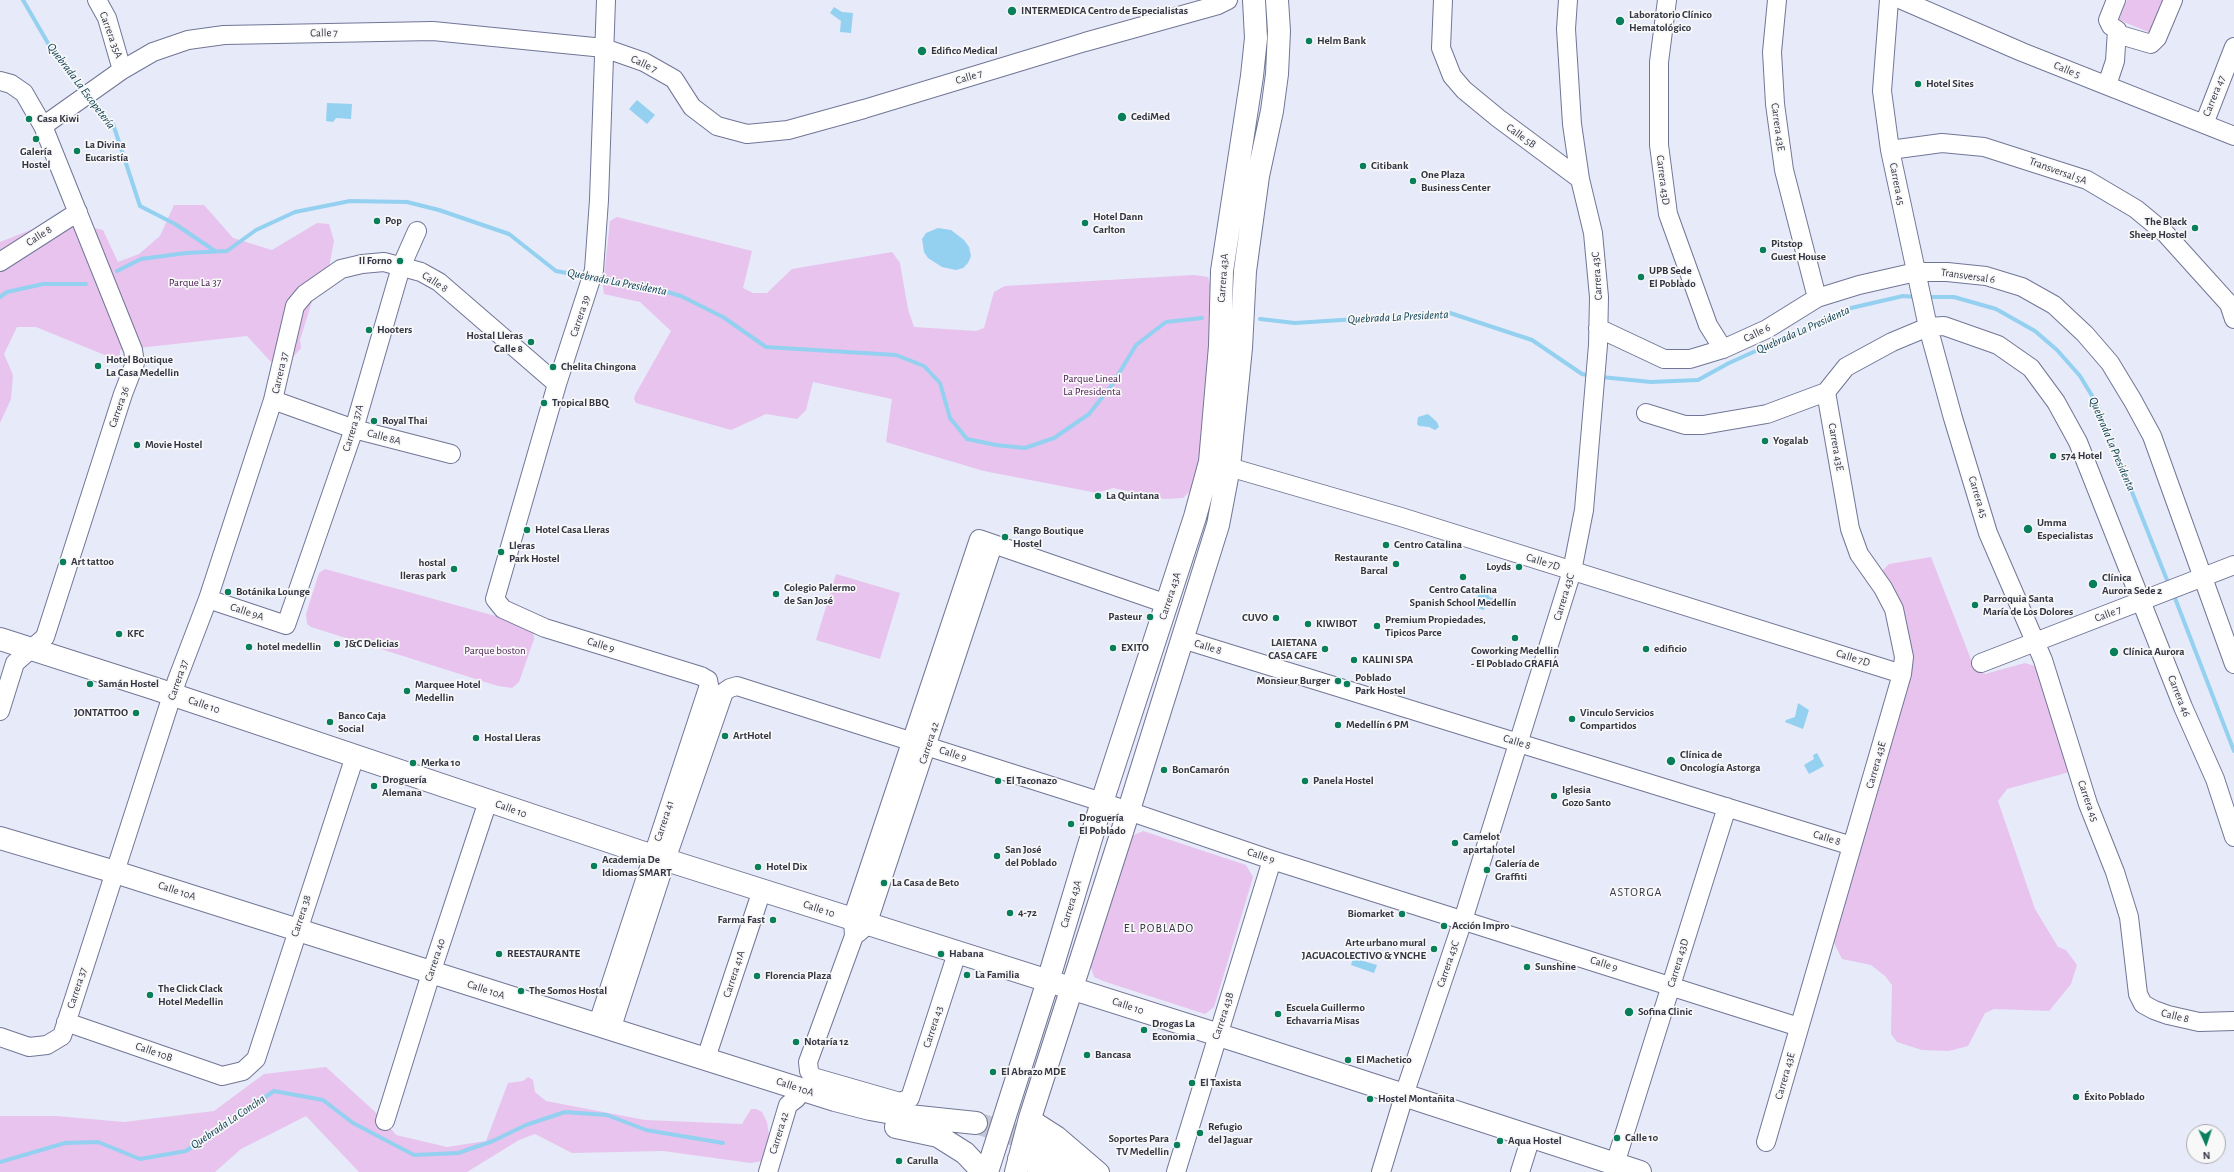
<!DOCTYPE html>
<html>
<head>
<meta charset="utf-8">
<style>
  body { margin:0 }
  #map { position:relative; width:2234px; height:1172px; overflow:hidden; background:#e7eaf9; font-family:"Alegreya Sans",sans-serif }
  canvas { display:block }
  .north { position:absolute; left:2186px; top:1124px; width:40px; height:40px; box-sizing:border-box; background:#f8f8f8; border:1px solid #a9aab0; border-radius:50%; rotate:177deg; font-size:11px; font-weight:700; line-height:16px; text-align:center; color:#333543 }
  .north::after { content:''; display:block; margin:auto; width:14px; height:18px; background:#097e5b; clip-path:polygon(50% 0,100% 100%,50% 72%,0 100%) }
</style>
</head>
<body>
<div id="map">
<canvas width="2234" height="1172"></canvas>
<div class="north">N</div>
</div>
<script>
const g = document.querySelector('canvas').getContext('2d');
g.lineJoin = 'round';
function fillPath(path, color) {
  g.fillStyle = color;
  g.fill(path, 'evenodd');
}
function shape(rows) {
  const path = new Path2D();
  for (const r of rows) {
    path.moveTo(r[0], r[1]);
    for (let i = 2; i < r.length; i += 2) path.lineTo(r[i], r[i + 1]);
  }
  return path;
}
function strokePath(path, color, width, dash) {
  g.strokeStyle = color;
  g.lineWidth = width;
  g.lineCap = dash ? 'butt' : 'round';
  g.setLineDash(dash || []);
  g.stroke(path);
}
function label(font, color, halo, rows, align = 'center') {
  g.font = font + ' "Alegreya Sans",sans-serif';
  g.lineWidth = 3.5;
  g.setLineDash([]);
  g.textBaseline = 'middle';
  g.strokeStyle = halo;
  g.fillStyle = color;
  for (const [text, x, y, turn = 0] of rows) {
    g.save();
    g.translate(x, y);
    g.rotate((+turn || 0) * Math.PI / 180);
    g.textAlign = isNaN(turn) ? turn : align;
    if (halo) g.strokeText(text, 0, 0);
    g.fillText(text, 0, 0);
    g.restore();
  }
}
const green = shape([
  [2127,0,2164,0,2151,33,2119,20],
  [174,205,204,205,233,238,272,250,317,223,329,224,334,241,329,267,314,295,300,340,301,348,288,363,271,362,247,336,120,350,120,357,117,360,36,327,17,327,4,354,13,375,11,399,0,423,0,242,53,221,67,228,90,227,103,230,118,262,139,254,160,236],
  [617,217,752,251,743,288,753,293,767,293,792,269,892,252,900,263,908,309,914,327,976,331,984,328,994,292,1005,286,1194,275,1208,277,1213,296,1212,325,1199,463,1193,488,1183,498,1164,499,1113,488,1097,493,984,471,886,442,892,399,813,382,806,410,797,419,766,414,731,430,636,403,634,399,635,395,671,331,640,302,604,294,603,286,610,221],
  [1931,557,1972,662,1977,669,1985,674,2025,663,2038,667,2060,698,2075,733,2078,753,2075,768,2066,773,2007,789,1998,801,2035,909,2058,947,2066,950,2077,965,2071,984,2049,1011,1994,1009,1985,1013,1968,1046,1949,1051,1922,1050,1897,1042,1891,1034,1892,985,1885,976,1871,965,1842,959,1832,939,1904,689,1881,572,1889,564],
  [325,569,510,620,533,630,534,639,519,682,512,688,498,686,311,627,307,624,306,614,319,573],
  [836,574,900,593,880,659,816,640],
  [1143,831,1246,865,1253,877,1214,1007,1205,1014,1103,981,1094,977,1090,964,1132,836],
  [326,1067,385,1121,396,1135,447,1147,486,1141,508,1083,523,1081,528,1077,533,1080,535,1092,546,1101,645,1120,742,1124,751,1109,756,1109,762,1112,767,1122,770,1142,762,1161,751,1163,663,1151,572,1153,535,1134,519,1140,467,1172,359,1172,306,1116,241,1149,215,1172,0,1172,0,1116,56,1116,124,1122,214,1111,264,1074]
]);
const water = shape([
  [834,7,842,12,853,13,851,33,840,32,841,21,830,13],
  [637,100,655,115,647,124,629,109],
  [327,103,352,104,351,119,336,118,333,122,326,121],
  [938,228,951,230,964,240,969,247,971,256,968,263,963,268,956,270,942,267,928,258,924,252,922,239,926,233],
  [1428,414,1437,422,1439,427,1435,430,1429,427,1419,426,1417,424,1418,417],
  [1480,591,1489,594,1489,597,1493,598,1492,602,1487,601,1484,610,1477,608,1479,602,1476,601],
  [1798,703,1809,710,1803,729,1785,722,1786,720,1795,717],
  [1817,753,1824,766,1809,774,1804,765,1814,759,1813,755],
  [1353,958,1377,965,1374,973,1351,965]
]);
const stream = shape([
  [23,0,56,57,83,91],
  [89,98,113,124,140,206,175,224,215,251],
  [117,271,141,259,186,253,227,251,256,230,295,212,350,201,407,202,439,210,509,234,556,271,588,277],
  [596,278,657,289,681,296,723,317,766,347,896,355,924,366,940,383,950,418,967,439,996,445,1025,448,1054,438,1089,414,1112,385,1136,345,1166,322,1202,318],
  [0,297,7,292,43,284,86,284],
  [1927,297,1954,297,1996,309,2035,331,2057,350,2080,376,2097,404,2169,585],
  [1260,319,1295,323,1450,313,1532,340,1582,374,1592,376],
  [1601,377,1651,382,1698,380,1729,363,1851,308,1903,296,1916,297],
  [2173,593,2234,751],
  [0,1162,65,1143,98,1142,140,1159,186,1151,274,1091,323,1100,353,1123,414,1155,458,1153,493,1141,526,1125,565,1112,607,1115,646,1130,723,1143]
]);
const majorTunnel = shape([
  [976,1123,1041,1143]
]);
const minor = shape([
  [97,0,107,18,122,70],
  [1443,0,1441,48,1452,76,1464,90,1498,118,1580,179],
  [1667,0,1659,62,1659,145,1668,214,1708,325,1723,349],
  [1777,0,1772,52,1775,104,1784,170,1817,298],
  [1889,0,1882,91,1890,150,1928,327,1953,418,1988,533,2043,660,2088,804,2115,872,2129,917,2138,994,2143,1004,2154,1010,2168,1015,2199,1022,2234,1021],
  [1902,0,2022,52,2234,136],
  [2117,34,2151,44,2157,38,2173,0],
  [0,81,11,84,24,93,43,126,133,350,135,363,123,394,45,637,15,663,0,711],
  [2107,85,2115,61,2117,30,2111,26,2108,20,2116,0],
  [2204,124,2234,47],
  [43,126,122,70,153,52,188,40,224,35,433,31,604,48,644,62,674,79,692,107,717,126,747,134,788,130,864,109,1085,42,1218,5,1228,0],
  [1890,150,1942,143,1984,147,2087,180,2136,209,2165,233,2229,304,2234,319],
  [0,262,78,212],
  [1598,328,1664,359,1690,359,1723,349,1767,329,1817,298,1859,285,1916,272,1947,272,1986,276,2022,287,2054,305,2085,334,2110,363,2133,401,2152,436,2234,664],
  [273,400,354,429,451,454],
  [1646,413,1685,425,1703,425,1767,414,1826,392,1846,367,1892,342,1928,327,1944,326,1998,345,2031,368,2056,402,2078,442,2183,707,2215,779,2234,837],
  [1229,467,1401,517,1902,674],
  [208,599,286,625,354,429,401,267,417,231],
  [1182,639,1852,846],
  [1981,663,2234,565],
  [858,933,867,925,993,545],
  [957,953,910,1098,900,1102,813,1077,809,1071,808,1062,854,936,853,920,856,907,979,539,1167,604],
  [66,1022,222,1076,243,1071,256,1059,355,756],
  [597,1026,709,685,708,680,701,676,545,628,503,609,495,599,557,384,594,270,599,200,606,0],
  [611,1030,666,860,724,692,730,688,737,686,1102,802,1272,860,1799,1027],
  [0,1037,29,1047,47,1045,62,1036,177,680,208,599,273,400,295,306,305,294,341,269,362,264,384,262,421,272,439,282,557,384],
  [706,1058,762,890],
  [1030,1118,1058,1136,1100,1172],
  [385,1121,434,964,488,801],
  [1766,1142,1902,674,1904,657,1894,609,1883,588,1859,554,1850,529,1826,392],
  [1615,1164,1727,807],
  [768,1172,788,1105,797,1098],
  [1176,1172,1272,860],
  [1381,1172,1407,1086,1463,920,1572,571,1584,510,1598,345,1599,297,1593,233,1580,179,1572,124,1566,29,1568,0],
  [1520,1172,1531,1137]
]);
const major = shape([
  [0,639,153,688,638,851,1241,1042,1640,1172],
  [0,838,115,872,835,1100,870,1109,909,1116,976,1123],
  [896,1127,938,1136,965,1153,983,1172],
  [1041,1143,1065,1159,1080,1172],
  [1019,1159,1031,1161,1052,1172],
  [987,1172,1048,981,1102,802,1195,517,1210,462,1220,346,1222,271,1252,76,1256,38,1254,0],
  [1016,1172,1030,1118,1122,832,1218,525,1229,467,1241,348,1245,271,1258,176,1272,111,1277,74,1279,31,1277,0]
]);
const markers = [
  [1012,11,5,"#097e5b"],
  [1620,21,5,"#097e5b"],
  [1309,41,4,"#097e5b"],
  [922,51,5,"#097e5b"],
  [1918,84,4,"#097e5b"],
  [1122,117,5,"#097e5b"],
  [29,119,4,"#097e5b"],
  [36,139,4,"#097e5b"],
  [77,151,4,"#097e5b"],
  [1363,166,4,"#097e5b"],
  [1413,181,4,"#097e5b"],
  [377,221,4,"#097e5b"],
  [1085,223,4,"#097e5b"],
  [2195,228,4,"#097e5b"],
  [1763,250,4,"#097e5b"],
  [400,261,4,"#097e5b"],
  [1641,277,4,"#097e5b"],
  [369,330,4,"#097e5b"],
  [531,342,4,"#097e5b"],
  [98,366,4,"#097e5b"],
  [553,367,4,"#097e5b"],
  [544,403,4,"#097e5b"],
  [374,421,4,"#097e5b"],
  [1765,441,4,"#097e5b"],
  [137,445,4,"#097e5b"],
  [2053,456,4,"#097e5b"],
  [1098,496,4,"#097e5b"],
  [2028,529,5,"#097e5b"],
  [527,530,4,"#097e5b"],
  [1005,537,4,"#097e5b"],
  [1386,545,4,"#097e5b"],
  [501,552,4,"#097e5b"],
  [63,562,4,"#097e5b"],
  [1396,564,4,"#097e5b"],
  [1519,567,4,"#097e5b"],
  [454,569,4,"#097e5b"],
  [1463,577,4,"#097e5b"],
  [2093,584,5,"#097e5b"],
  [228,592,4,"#097e5b"],
  [776,594,4,"#097e5b"],
  [1975,605,4,"#097e5b"],
  [1150,617,4,"#097e5b"],
  [1276,618,4,"#097e5b"],
  [1308,624,4,"#097e5b"],
  [1377,626,4,"#097e5b"],
  [119,634,4,"#097e5b"],
  [1515,638,4,"#097e5b"],
  [337,644,4,"#097e5b"],
  [249,647,4,"#097e5b"],
  [1113,648,4,"#097e5b"],
  [1325,649,4,"#097e5b"],
  [1646,649,4,"#097e5b"],
  [2114,652,5,"#097e5b"],
  [1354,660,4,"#097e5b"],
  [1338,681,4,"#097e5b"],
  [90,684,4,"#097e5b"],
  [1347,684,4,"#097e5b"],
  [407,691,4,"#097e5b"],
  [136,713,4,"#097e5b"],
  [1572,719,4,"#097e5b"],
  [330,722,4,"#097e5b"],
  [1338,725,4,"#097e5b"],
  [725,736,4,"#097e5b"],
  [476,738,4,"#097e5b"],
  [1671,761,5,"#097e5b"],
  [413,763,4,"#097e5b"],
  [1164,770,4,"#097e5b"],
  [998,781,4,"#097e5b"],
  [1305,781,4,"#097e5b"],
  [374,786,4,"#097e5b"],
  [1554,796,4,"#097e5b"],
  [1071,824,4,"#097e5b"],
  [1455,843,4,"#097e5b"],
  [997,856,4,"#097e5b"],
  [594,866,4,"#097e5b"],
  [758,867,4,"#097e5b"],
  [1487,870,4,"#097e5b"],
  [884,883,4,"#097e5b"],
  [1010,913,4,"#097e5b"],
  [1402,914,4,"#097e5b"],
  [773,920,4,"#097e5b"],
  [1444,926,4,"#097e5b"],
  [1434,949,4,"#097e5b"],
  [499,954,4,"#097e5b"],
  [941,954,4,"#097e5b"],
  [1527,967,4,"#097e5b"],
  [967,975,4,"#097e5b"],
  [757,976,4,"#097e5b"],
  [521,991,4,"#097e5b"],
  [150,995,4,"#097e5b"],
  [1629,1012,5,"#097e5b"],
  [1278,1014,4,"#097e5b"],
  [1144,1030,4,"#097e5b"],
  [796,1042,4,"#097e5b"],
  [1087,1055,4,"#097e5b"],
  [1348,1060,4,"#097e5b"],
  [993,1072,4,"#097e5b"],
  [1192,1083,4,"#097e5b"],
  [2076,1097,4,"#097e5b"],
  [1370,1099,4,"#097e5b"],
  [1200,1133,4,"#097e5b"],
  [1617,1138,4,"#097e5b"],
  [1500,1141,4,"#097e5b"],
  [1177,1145,4,"#097e5b"],
  [899,1161,4,"#097e5b"]
];
const poiNames = [
  ["INTERMEDICA Centro de Especialistas",1021,11],
  ["Laboratorio Clínico",1629,15],
  ["Hematológico",1629,28],
  ["Helm Bank",1317,41],
  ["Edifico Medical",931,51],
  ["Hotel Sites",1926,84],
  ["CediMed",1131,117],
  ["Casa Kiwi",37,119],
  ["La Divina",85,145],
  ["Eucaristía",85,158],
  ["Galería",36,152,"center"],
  ["Hostel",36,165,"center"],
  ["Citibank",1371,166],
  ["One Plaza",1421,175],
  ["Business Center",1421,188],
  ["Hotel Dann",1093,217],
  ["Carlton",1093,230],
  ["Pop",385,221],
  ["The Black",2187,222,"right"],
  ["Sheep Hostel",2187,235,"right"],
  ["Pitstop",1771,244],
  ["Guest House",1771,257],
  ["Il Forno",392,261,"right"],
  ["UPB Sede",1649,271],
  ["El Poblado",1649,284],
  ["Hooters",377,330],
  ["Hostal Lleras",523,336,"right"],
  ["Calle 8",523,349,"right"],
  ["Hotel Boutique",106,360],
  ["La Casa Medellin",106,373],
  ["Chelita Chingona",561,367],
  ["Tropical BBQ",552,403],
  ["Royal Thai",382,421],
  ["Yogalab",1773,441],
  ["Movie Hostel",145,445],
  ["574 Hotel",2061,456],
  ["La Quintana",1106,496],
  ["Umma",2037,523],
  ["Especialistas",2037,536],
  ["Hotel Casa Lleras",535,530],
  ["Rango Boutique",1013,531],
  ["Hostel",1013,544],
  ["Centro Catalina",1394,545],
  ["Lleras",509,546],
  ["Park Hostel",509,559],
  ["Restaurante",1388,558,"right"],
  ["Barcal",1388,571,"right"],
  ["Art tattoo",71,562],
  ["hostal",446,563,"right"],
  ["lleras park",446,576,"right"],
  ["Loyds",1511,567,"right"],
  ["Clínica",2102,578],
  ["Aurora Sede 2",2102,591],
  ["Colegio Palermo",784,588],
  ["de San José",784,601],
  ["Centro Catalina",1463,590,"center"],
  ["Spanish School Medellín",1463,603,"center"],
  ["Botánika Lounge",236,592],
  ["Parroquia Santa",1983,599],
  ["María de Los Dolores",1983,612],
  ["Pasteur",1142,617,"right"],
  ["CUVO",1268,618,"right"],
  ["Premium Propiedades,",1385,620],
  ["Tipicos Parce",1385,633],
  ["KIWIBOT",1316,624],
  ["KFC",127,634],
  ["LAIETANA",1317,643,"right"],
  ["CASA CAFE",1317,656,"right"],
  ["J&C Delicias",345,644],
  ["hotel medellin",257,647],
  ["EXITO",1121,648],
  ["edificio",1654,649],
  ["Coworking Medellin",1515,651,"center"],
  ["- El Poblado GRAFIA",1515,664,"center"],
  ["Clínica Aurora",2123,652],
  ["KALINI SPA",1362,660],
  ["Poblado",1355,678],
  ["Park Hostel",1355,691],
  ["Monsieur Burger",1330,681,"right"],
  ["Samán Hostel",98,684],
  ["Marquee Hotel",415,685],
  ["Medellin",415,698],
  ["JONTATTOO",128,713,"right"],
  ["Vinculo Servicios",1580,713],
  ["Compartidos",1580,726],
  ["Banco Caja",338,716],
  ["Social",338,729],
  ["Medellín 6 PM",1346,725],
  ["ArtHotel",733,736],
  ["Hostal Lleras",484,738],
  ["Clínica de",1680,755],
  ["Oncología Astorga",1680,768],
  ["Merka 10",421,763],
  ["BonCamarón",1172,770],
  ["Droguería",382,780],
  ["Alemana",382,793],
  ["El Taconazo",1006,781],
  ["Panela Hostel",1313,781],
  ["Iglesia",1562,790],
  ["Gozo Santo",1562,803],
  ["Droguería",1079,818],
  ["El Poblado",1079,831],
  ["Camelot",1463,837],
  ["apartahotel",1463,850],
  ["San José",1005,850],
  ["del Poblado",1005,863],
  ["Academia De",602,860],
  ["Idiomas SMART",602,873],
  ["Galería de",1495,864],
  ["Graffiti",1495,877],
  ["Hotel Dix",766,867],
  ["La Casa de Beto",892,883],
  ["4-72",1018,913],
  ["Biomarket",1394,914,"right"],
  ["Farma Fast",765,920,"right"],
  ["Acción Impro",1452,926],
  ["Arte urbano mural",1426,943,"right"],
  ["JAGUACOLECTIVO & YNCHE",1426,956,"right"],
  ["REESTAURANTE",507,954],
  ["Habana",949,954],
  ["Sunshine",1535,967],
  ["La Familia",975,975],
  ["Florencia Plaza",765,976],
  ["The Click Clack",158,989],
  ["Hotel Medellin",158,1002],
  ["The Somos Hostal",529,991],
  ["Escuela Guillermo",1286,1008],
  ["Echavarria Misas",1286,1021],
  ["Sofina Clinic",1638,1012],
  ["Drogas La",1152,1024],
  ["Economia",1152,1037],
  ["Notaría 12",804,1042],
  ["Bancasa",1095,1055],
  ["El Machetico",1356,1060],
  ["El Abrazo MDE",1001,1072],
  ["El Taxista",1200,1083],
  ["Éxito Poblado",2084,1097],
  ["Hostel Montañita",1378,1099],
  ["Refugio",1208,1127],
  ["del Jaguar",1208,1140],
  ["Calle 10",1625,1138],
  ["Soportes Para",1169,1139,"right"],
  ["TV Medellin",1169,1152,"right"],
  ["Aqua Hostel",1508,1141],
  ["Carulla",907,1161]
];
const streetNames = [
  ["Calle 7",324,33,-1],
  ["Carrera 35A",111,35,70],
  ["Calle 7",644,64,25],
  ["Calle 5",2067,70,22],
  ["Calle 7",969,77,-17],
  ["Carrera 47",2214,96,-68],
  ["Carrera 43E",1778,127,82],
  ["Calle 5B",1521,136,36],
  ["Transversal 5A",2058,171,20],
  ["Carrera 43D",1663,180,83],
  ["Carrera 45",1897,184,79],
  ["Calle 8",39,236,-33],
  ["Carrera 43C",1597,276,-94],
  ["Transversal 6",1968,276,8],
  ["Carrera 43A",1223,278,-86],
  ["Calle 8",435,282,33],
  ["Carrera 39",580,316,-72],
  ["Calle 6",1757,333,-26],
  ["Carrera 37",280,373,-77],
  ["Carrera 36",119,407,-71],
  ["Carrera 37A",353,428,-73],
  ["Calle 8A",384,437,15],
  ["Carrera 43E",1836,447,80],
  ["Carrera 45",1978,497,73],
  ["Calle 7D",1543,562,17],
  ["Carrera 43A",1170,596,-72],
  ["Carrera 43C",1564,597,-73],
  ["Calle 9A",247,612,18],
  ["Calle 7",2108,614,-21],
  ["Calle 9",601,645,17],
  ["Calle 8",1208,647,17],
  ["Calle 7D",1853,658,17],
  ["Carrera 37",178,680,-71],
  ["Carrera 46",2179,696,68],
  ["Calle 10",204,705,19],
  ["Calle 8",1517,742,17],
  ["Carrera 42",929,743,-72],
  ["Calle 9",953,754,18],
  ["Carrera 43E",1876,765,-74],
  ["Carrera 45",2088,801,71],
  ["Calle 10",511,809,20],
  ["Carrera 41",664,821,-72],
  ["Calle 8",1827,838,17],
  ["Calle 9",1261,856,19],
  ["Calle 10A",177,891,18],
  ["Carrera 43A",1071,904,-73],
  ["Calle 10",819,909,18],
  ["Carrera 38",301,916,-72],
  ["Carrera 40",435,960,-72],
  ["Carrera 43D",1678,963,-73],
  ["Carrera 43C",1448,964,-71],
  ["Calle 9",1604,964,18],
  ["Carrera 41A",734,974,-72],
  ["Carrera 37",77,988,-72],
  ["Calle 10A",486,990,18],
  ["Calle 10",1128,1006,18],
  ["Carrera 43B",1223,1016,-72],
  ["Calle 8",2175,1016,14],
  ["Carrera 43",933,1027,-72],
  ["Calle 10B",154,1052,19],
  ["Carrera 43E",1785,1076,-74],
  ["Calle 10A",795,1087,18],
  ["Carrera 42",779,1133,-73]
];
const parkNames = [
  ["Parque La 37",195,283],
  ["Parque Lineal",1092,379],
  ["La Presidenta",1092,392],
  ["Parque boston",495,651]
];
const waterNames = [
  ["Quebrada La Escopetería",81,86,53],
  ["Quebrada La Presidenta",617,282,11],
  ["Quebrada La Presidenta",1398,317,-3],
  ["Quebrada La Presidenta",1803,330,-24],
  ["Quebrada La Presidenta",2112,444,67],
  ["Quebrada La Concha",228,1122,-34]
];
const neighbourhoodNames = [
  ["ASTORGA",1636,892],
  ["EL POBLADO",1159,928]
];
fillPath(green, '#e7c3ed');
fillPath(water, '#94d0f0');
strokePath(stream, '#94d0f0', 4);
strokePath(majorTunnel, '#c3c6d5', 22, [22, 11]);
strokePath(minor, '#717696', 20);
strokePath(major, '#717696', 24);
strokePath(minor, '#fff', 18);
strokePath(major, '#fff', 22);
for (const [x, y, r, color] of markers) {
  const dot = new Path2D();
  dot.arc(x, y, r, 0, 2 * Math.PI);
  g.fillStyle = color;
  g.fill(dot);
  strokePath(dot, '#f8f8f8', 1.5);
}
label('bold 11px', '#333543', '#f8f8f8', poiNames, 'left');
label('11px', '#333543', '#f8f8f8', streetNames);
label('11px', '#48194f', '#f8f8f8', parkNames);
label('italic 12px', '#0e4056', '#f8f8f8', waterNames);
g.letterSpacing = '1px';
label('12px', '#333543', '#f8f8f8', neighbourhoodNames);
g.letterSpacing = '0px';
</script>
</body>
</html>
